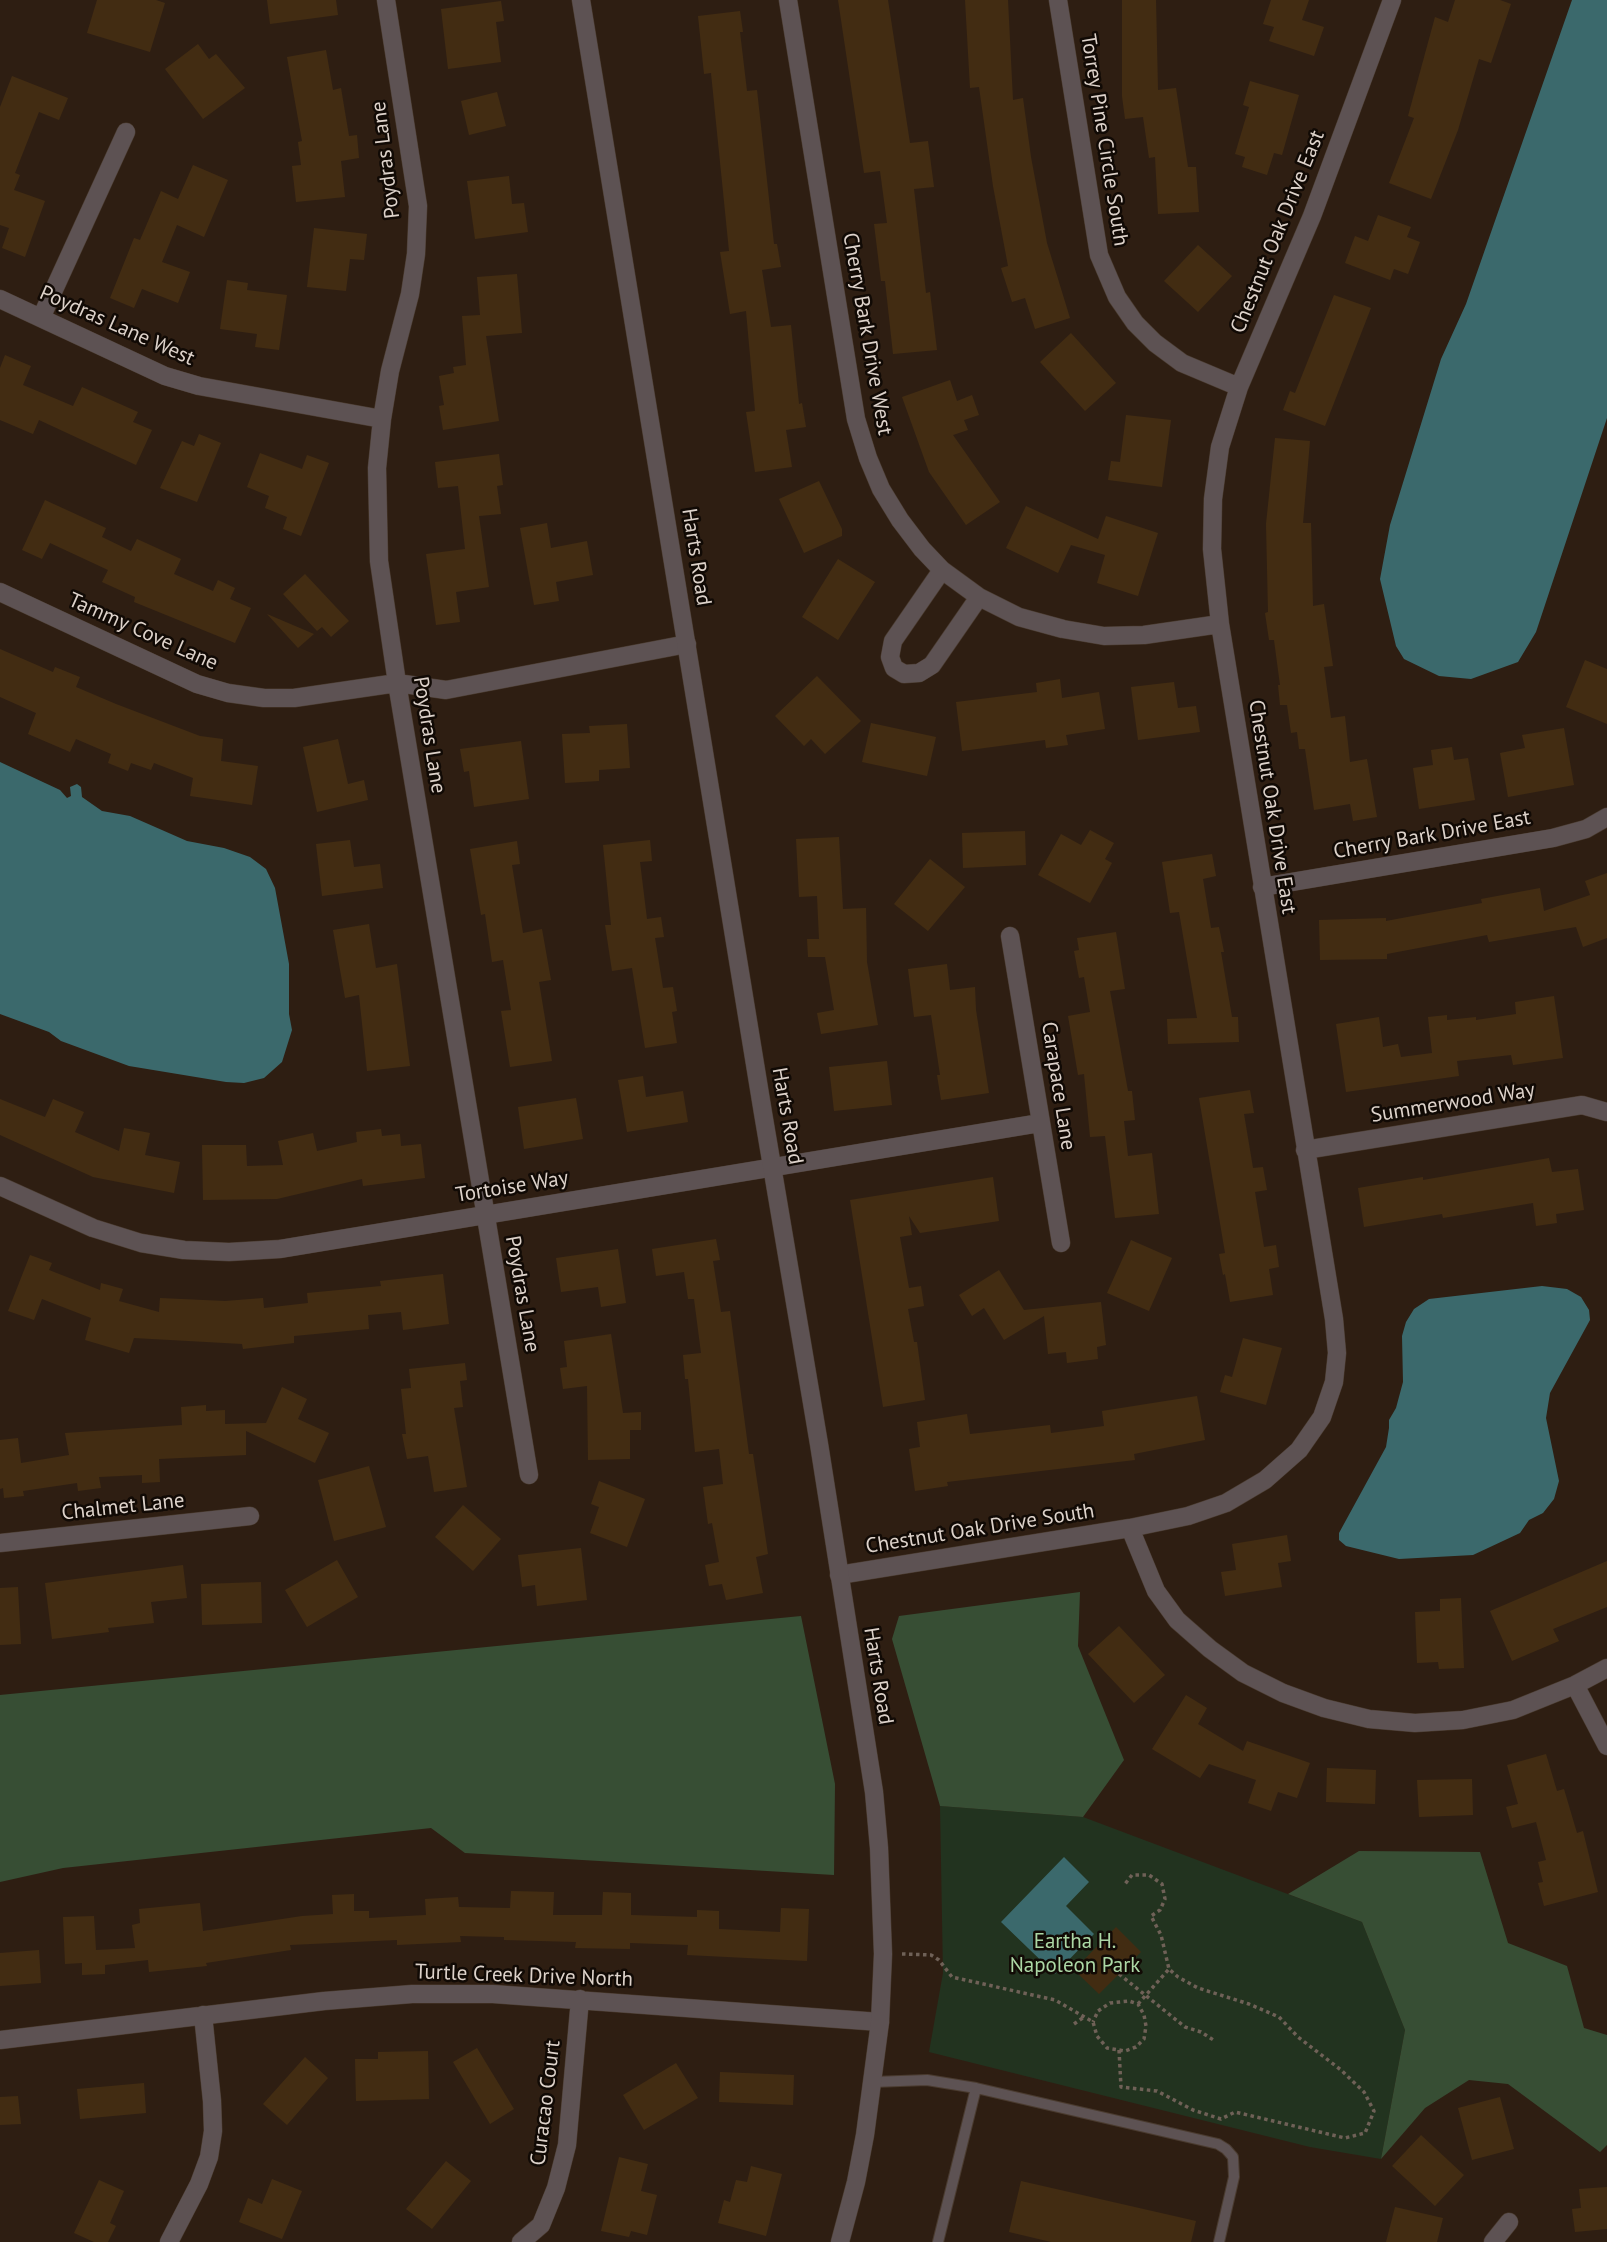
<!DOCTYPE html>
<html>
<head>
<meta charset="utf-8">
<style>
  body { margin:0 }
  canvas { display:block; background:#2e1e12 }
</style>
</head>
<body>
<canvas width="1607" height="2242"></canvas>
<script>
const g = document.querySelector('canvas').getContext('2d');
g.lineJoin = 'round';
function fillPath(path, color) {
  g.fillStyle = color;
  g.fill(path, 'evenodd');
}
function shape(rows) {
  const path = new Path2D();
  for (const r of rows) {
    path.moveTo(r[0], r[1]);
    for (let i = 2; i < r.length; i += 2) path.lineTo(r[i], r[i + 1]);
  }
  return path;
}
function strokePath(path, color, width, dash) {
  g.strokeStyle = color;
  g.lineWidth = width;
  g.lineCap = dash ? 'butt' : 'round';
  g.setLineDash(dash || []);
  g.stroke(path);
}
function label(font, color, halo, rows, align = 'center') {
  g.font = font + ' "PT Sans",sans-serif';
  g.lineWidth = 5;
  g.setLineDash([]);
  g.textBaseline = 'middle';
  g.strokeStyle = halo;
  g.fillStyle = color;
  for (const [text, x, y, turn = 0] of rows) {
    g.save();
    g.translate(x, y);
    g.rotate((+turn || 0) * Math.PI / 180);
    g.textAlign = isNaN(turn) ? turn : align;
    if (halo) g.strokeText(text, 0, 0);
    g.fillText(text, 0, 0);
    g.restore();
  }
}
const green = shape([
  [940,1806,1083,1817,1362,1922,1405,2030,1381,2159,1310,2147,929,2052,943,1973]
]);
const forest = shape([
  [1080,1592,1078,1646,1124,1760,1083,1817,940,1806,892,1639,899,1616],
  [801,1616,835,1784,834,1875,465,1853,431,1828,63,1868,0,1882,0,1695],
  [1359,1851,1480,1852,1508,1943,1567,1966,1584,2028,1607,2035,1607,2145,1600,2152,1508,2084,1469,2080,1425,2108,1381,2159,1405,2030,1362,1922,1288,1894]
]);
const water = shape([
  [1572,0,1607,0,1607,418,1536,632,1518,662,1471,679,1439,676,1404,659,1396,646,1380,579,1390,525,1441,359,1466,304],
  [0,762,60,790,67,798,71,796,70,787,77,784,81,787,82,797,102,811,130,816,187,841,224,848,250,857,266,869,275,888,289,964,289,1014,292,1030,282,1062,264,1078,244,1083,226,1082,129,1066,61,1041,49,1032,0,1014],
  [1542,1286,1567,1289,1581,1297,1589,1310,1590,1320,1550,1393,1546,1418,1559,1481,1554,1499,1543,1513,1529,1520,1520,1533,1473,1555,1399,1559,1346,1546,1339,1540,1339,1533,1386,1447,1389,1428,1389,1420,1396,1408,1403,1382,1402,1336,1406,1322,1414,1309,1429,1299],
  [1064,1857,1089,1882,1066,1906,1094,1934,1055,1974,1001,1922]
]);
const building = shape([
  [97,0,156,0,165,3,150,52,87,33],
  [267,0,336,0,338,15,270,24],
  [838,0,888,0,910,143,928,141,934,187,914,189,926,293,930,292,937,350,893,354,885,281,881,281,874,224,887,223,880,171,864,173],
  [965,0,1008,0,1013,100,1023,98,1031,157,1047,243,1070,318,1035,329,1025,298,1012,302,1001,268,1008,266,993,186,979,87,970,88],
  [1122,0,1156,0,1158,90,1176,88,1188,167,1196,167,1199,212,1158,214,1155,157,1149,158,1143,117,1125,119,1122,96],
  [1271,0,1309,0,1302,20,1324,27,1314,56,1269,41,1274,27,1263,24],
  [1455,0,1500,0,1511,4,1491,63,1479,59,1458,130,1431,199,1389,183,1414,118,1408,116,1435,17,1448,22],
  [501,1,504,21,496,22,501,62,448,69,441,9],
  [740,11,743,32,740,32,747,91,757,90,774,244,777,244,781,267,762,270,771,327,791,325,799,404,802,403,806,427,786,430,792,467,755,472,746,412,755,411,746,311,730,314,720,252,729,251,711,73,704,74,698,16],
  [198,44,209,59,216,54,245,88,203,119,165,69],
  [326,50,333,90,341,88,349,136,357,135,359,158,341,161,345,197,296,202,292,166,301,165,298,142,302,141,287,57],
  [12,76,68,98,59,120,39,112,15,173,20,175,14,190,45,201,25,257,2,248,9,228,0,225,0,107],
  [1250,81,1299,95,1282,155,1274,153,1267,175,1242,167,1245,157,1235,154,1249,107,1243,105],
  [497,92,506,126,469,135,461,101],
  [193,165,228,180,204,237,177,225,162,262,190,272,178,303,142,289,134,308,110,298,134,238,140,240,161,191,178,199],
  [509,176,512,204,524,203,528,232,475,239,467,181],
  [1378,215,1411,227,1407,237,1420,242,1408,274,1394,269,1390,280,1345,263,1355,236,1368,241],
  [314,228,367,234,364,260,350,259,346,291,307,287],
  [1198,245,1232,276,1198,312,1164,281],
  [517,274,522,333,486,336,499,421,443,430,439,406,444,405,439,376,454,373,453,367,466,365,462,316,480,315,477,277],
  [227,280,248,283,247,290,287,295,279,350,255,347,257,334,220,329],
  [1334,295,1371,308,1325,426,1283,410,1290,391,1295,393],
  [1071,333,1116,383,1085,411,1040,362],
  [5,355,31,366,23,385,73,406,82,387,138,412,133,422,152,430,136,465,39,420,33,434,0,420,0,368],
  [950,380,957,401,972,395,979,415,964,420,968,430,953,435,1000,502,966,525,929,472,902,397],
  [1126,415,1171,420,1162,487,1108,480,1111,461,1120,462],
  [199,434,221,443,197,502,160,488,182,441,194,446],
  [1275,438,1310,441,1303,523,1311,523,1313,606,1324,604,1333,666,1324,667,1331,718,1345,716,1350,762,1367,759,1377,817,1353,821,1350,804,1314,810,1305,749,1299,749,1297,732,1291,733,1287,705,1280,705,1278,685,1280,685,1274,640,1269,640,1265,613,1268,612,1266,524],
  [260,453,302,469,307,455,329,463,301,536,283,529,287,517,265,508,269,496,247,487],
  [499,454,503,485,497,486,501,514,479,516,489,587,456,592,460,622,436,625,426,554,465,549,458,486,438,488,435,462],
  [819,481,842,529,842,536,804,553,779,499],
  [45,500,106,528,102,537,131,551,137,539,181,559,174,574,213,591,218,580,235,588,230,599,251,608,235,643,134,602,135,597,102,582,108,570,50,543,42,559,22,550],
  [1026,506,1098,539,1106,516,1158,533,1138,596,1097,583,1105,555,1071,545,1058,573,1006,548],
  [547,523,551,548,587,541,593,575,556,582,559,601,534,605,520,528],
  [838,559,875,582,838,640,802,617],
  [305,574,349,621,331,637,322,627,317,631,283,594],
  [267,614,314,634,298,648],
  [0,649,53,672,55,667,80,677,76,687,116,704,200,736,223,739,221,761,258,766,252,805,190,796,193,778,154,763,151,770,131,763,128,771,108,763,111,754,76,739,70,752,28,734,36,713,0,697],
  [1585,660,1607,669,1607,724,1566,707],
  [817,676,861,721,825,754,811,739,804,746,775,716],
  [1060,679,1062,698,1099,692,1105,729,1066,735,1068,745,1046,748,1045,740,962,751,956,702,1037,692,1036,683],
  [1174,682,1178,708,1196,706,1200,732,1138,740,1131,687],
  [871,723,936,737,927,776,862,762],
  [627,724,630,768,599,770,599,781,565,783,562,734,590,733,589,726],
  [1564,728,1574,785,1508,797,1500,753,1525,748,1522,735],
  [338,739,348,784,364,780,368,800,317,812,303,747],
  [521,741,529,799,474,807,469,771,464,772,460,749],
  [1452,747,1454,760,1468,758,1475,800,1419,809,1413,768,1433,765,1431,750],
  [1090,830,1114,843,1105,859,1112,863,1090,903,1038,875,1061,834,1081,845],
  [1025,831,1026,865,963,868,962,833],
  [839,837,843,909,866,908,867,962,878,1025,821,1034,817,1013,834,1010,825,957,808,957,807,939,819,939,817,896,799,897,796,839],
  [350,840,354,867,380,864,383,888,322,896,316,844],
  [650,840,652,861,640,862,647,919,661,917,664,937,655,938,663,988,673,987,677,1011,672,1012,677,1043,645,1048,632,968,612,971,605,925,611,925,603,845],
  [517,841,520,864,512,865,523,933,542,929,551,980,539,982,552,1061,510,1067,501,1011,511,1010,503,960,492,962,485,914,481,915,470,849],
  [1212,854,1216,876,1203,879,1211,928,1219,927,1224,952,1221,952,1232,1017,1238,1017,1239,1042,1168,1044,1167,1019,1197,1018,1179,912,1170,913,1162,862],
  [930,859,965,887,928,931,894,904],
  [1607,873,1607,938,1583,947,1576,927,1489,942,1487,935,1387,954,1387,959,1320,960,1319,920,1386,918,1386,921,1482,903,1481,899,1540,888,1544,911,1590,895,1585,881],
  [369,924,376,968,397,964,410,1066,367,1071,359,995,345,998,333,930],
  [1116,932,1125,989,1110,991,1128,1091,1132,1091,1135,1120,1124,1121,1128,1156,1152,1153,1159,1214,1115,1218,1105,1136,1090,1137,1084,1074,1078,1075,1068,1016,1090,1012,1084,977,1079,978,1074,951,1079,950,1077,938],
  [947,964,950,990,975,987,976,1010,989,1093,941,1100,937,1075,940,1075,931,1015,914,1017,908,969],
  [1554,996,1563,1058,1513,1065,1511,1055,1457,1061,1459,1076,1346,1092,1336,1024,1379,1017,1383,1047,1398,1044,1401,1057,1432,1053,1428,1017,1447,1015,1447,1020,1476,1017,1476,1020,1516,1014,1515,1002],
  [887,1061,892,1105,834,1111,829,1067],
  [643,1076,646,1097,683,1091,688,1122,627,1132,618,1080],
  [1250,1090,1254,1113,1244,1114,1253,1168,1263,1167,1267,1190,1255,1192,1264,1247,1276,1245,1279,1267,1269,1269,1273,1295,1230,1302,1225,1274,1223,1275,1219,1254,1225,1253,1199,1098],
  [576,1098,583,1139,524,1149,518,1107],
  [0,1099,45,1117,53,1099,84,1112,75,1132,119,1151,124,1128,150,1133,145,1155,180,1162,174,1193,93,1177,0,1135],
  [381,1129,382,1136,400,1134,401,1146,421,1144,425,1178,363,1186,362,1179,277,1199,203,1200,202,1145,246,1145,247,1166,283,1165,278,1141,313,1133,317,1151,357,1142,356,1132],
  [1549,1158,1552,1172,1578,1169,1584,1210,1556,1214,1557,1223,1536,1226,1533,1203,1443,1218,1442,1214,1364,1227,1358,1188,1423,1177,1423,1180],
  [993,1177,999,1221,920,1233,909,1216,912,1235,900,1237,909,1288,921,1286,924,1306,908,1309,914,1342,917,1342,925,1400,883,1407,850,1200],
  [716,1239,720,1260,713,1261,721,1312,730,1311,749,1454,753,1454,768,1554,756,1557,763,1593,726,1600,722,1584,709,1586,705,1565,719,1562,712,1523,708,1524,703,1487,723,1484,719,1449,695,1452,688,1379,685,1379,683,1355,701,1353,694,1299,688,1299,684,1272,656,1276,652,1249],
  [1131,1240,1172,1258,1149,1311,1107,1293],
  [618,1249,626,1303,601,1307,598,1287,561,1292,556,1258],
  [30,1255,52,1263,49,1270,100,1290,101,1283,123,1289,119,1301,159,1312,160,1298,225,1301,263,1298,264,1308,308,1303,307,1293,381,1286,380,1281,443,1274,449,1324,403,1330,401,1312,368,1315,369,1329,294,1336,294,1343,243,1349,242,1344,134,1338,129,1353,85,1340,91,1318,42,1299,34,1320,8,1311],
  [999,1270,1024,1310,1101,1302,1106,1345,1097,1347,1098,1359,1067,1363,1066,1352,1048,1354,1044,1316,1004,1340,984,1308,972,1316,959,1295],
  [611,1334,623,1413,641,1412,641,1430,630,1430,630,1459,588,1460,587,1386,563,1389,560,1368,567,1367,564,1341],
  [1243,1338,1282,1348,1266,1405,1220,1392,1225,1375,1232,1377],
  [465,1363,467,1380,460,1381,463,1407,454,1408,467,1487,434,1492,428,1456,407,1459,402,1434,406,1434,401,1389,411,1388,409,1369],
  [282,1387,307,1399,298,1419,329,1433,315,1463,246,1431,246,1455,159,1459,160,1482,142,1483,142,1475,99,1477,101,1488,78,1491,77,1483,23,1491,24,1496,4,1498,3,1488,0,1489,0,1440,18,1438,21,1463,69,1455,65,1433,182,1425,181,1407,206,1405,206,1411,225,1410,225,1424,266,1423],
  [1197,1396,1205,1440,1134,1454,1135,1460,947,1482,948,1486,915,1491,909,1449,920,1447,917,1422,967,1414,970,1434,1050,1425,1051,1433,1104,1426,1102,1411],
  [369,1466,386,1527,334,1541,318,1480],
  [599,1481,645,1499,627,1547,590,1533,599,1507,591,1504],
  [463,1505,501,1539,473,1571,435,1537],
  [1287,1535,1291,1561,1278,1563,1282,1587,1225,1596,1221,1572,1236,1570,1232,1544],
  [581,1548,587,1600,537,1606,535,1585,522,1587,518,1555],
  [337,1560,358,1597,307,1627,285,1590],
  [1607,1561,1607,1607,1553,1629,1559,1641,1512,1661,1490,1611],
  [183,1565,187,1598,151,1602,154,1623,108,1628,109,1632,52,1639,45,1583],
  [261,1582,262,1623,202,1625,201,1584],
  [18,1587,21,1644,0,1645,0,1588],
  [1461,1598,1464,1668,1439,1669,1438,1662,1417,1663,1415,1612,1440,1611,1440,1599],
  [1119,1626,1165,1675,1134,1703,1088,1654],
  [1186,1695,1207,1708,1198,1724,1243,1751,1247,1741,1310,1763,1297,1798,1278,1792,1271,1811,1248,1803,1256,1780,1209,1764,1200,1778,1152,1749],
  [1546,1754,1557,1791,1564,1789,1577,1833,1583,1831,1598,1892,1544,1906,1538,1883,1543,1882,1538,1862,1546,1860,1536,1822,1512,1828,1506,1807,1518,1804,1507,1765],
  [1327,1768,1376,1770,1375,1804,1326,1802],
  [1472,1779,1473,1815,1419,1817,1417,1780],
  [511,1891,554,1892,553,1915,602,1915,603,1892,631,1893,631,1915,697,1917,697,1910,719,1911,719,1929,780,1932,781,1908,809,1909,807,1961,687,1955,688,1945,630,1943,630,1949,575,1948,576,1942,504,1940,504,1937,460,1936,461,1942,397,1945,397,1940,290,1945,291,1950,206,1963,207,1966,149,1972,148,1960,105,1965,105,1974,82,1975,82,1963,65,1964,63,1917,94,1916,96,1950,135,1948,132,1925,140,1923,139,1909,200,1903,203,1931,302,1916,333,1914,332,1895,354,1894,354,1911,369,1911,369,1918,426,1915,425,1899,458,1897,459,1907,510,1908],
  [1116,1927,1141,1952,1099,1994,1074,1970],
  [39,1950,41,1983,0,1986,0,1953],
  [477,2048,514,2109,490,2124,453,2062],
  [428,2051,429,2099,356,2101,355,2059,378,2059,378,2052],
  [305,2057,328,2078,287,2125,263,2104],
  [676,2063,698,2098,644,2130,623,2095],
  [720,2072,794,2075,793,2105,719,2102],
  [144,2083,146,2113,80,2119,77,2089],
  [18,2096,21,2124,0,2125,0,2097],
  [1500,2097,1514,2149,1472,2160,1458,2108],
  [1421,2135,1464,2175,1435,2206,1392,2166],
  [619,2157,648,2164,641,2191,657,2195,647,2235,631,2231,629,2237,601,2231],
  [446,2161,471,2181,432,2229,406,2209],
  [751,2166,782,2174,766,2236,718,2223,724,2200,730,2202,736,2180,747,2182],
  [272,2179,302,2191,282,2239,239,2222,248,2198,262,2204],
  [99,2180,124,2191,110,2223,116,2226,108,2242,94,2242,74,2233],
  [1021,2181,1196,2221,1191,2242,1051,2242,1009,2232],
  [1607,2187,1607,2229,1575,2232,1572,2209,1581,2208,1579,2189],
  [1395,2207,1443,2218,1437,2242,1386,2242]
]);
const path = shape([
  [902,1954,931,1955,939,1960,952,1977,1055,2000,1093,2022,1097,2036,1107,2048,1125,2051,1136,2047,1144,2039,1146,2026,1144,2015,1138,2004,1129,2001,1110,2003,1098,2011,1093,2022],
  [1119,1974,1185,2027,1201,2032,1215,2041],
  [1138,2004,1169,1969],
  [1074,2024,1084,2017],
  [1119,2050,1121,2087,1157,2091,1193,2110,1221,2119,1235,2112,1345,2138,1365,2133,1374,2111,1364,2092,1341,2070,1298,2037,1279,2017,1249,2004,1198,1988,1178,1977,1169,1969,1161,1935,1151,1916,1160,1910,1165,1899,1162,1884,1149,1875,1132,1875,1125,1884]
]);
const service = shape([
  [873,2082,927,2080,976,2088,938,2242],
  [976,2088,1218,2144,1226,2149,1233,2157,1234,2177,1219,2242]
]);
const minor = shape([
  [386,0,418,206,416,254,410,294,390,371,382,419,377,468,379,561,397,683,529,1475],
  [788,0,856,419,868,458,881,489,900,520,922,549,942,570,979,597,1019,617,1063,629,1104,636,1144,635,1220,624],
  [1058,0,1099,255,1117,297,1135,323,1155,343,1182,363,1239,387],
  [0,299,165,376,199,386,382,419],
  [41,318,126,132],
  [942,570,893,641,890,657,894,668,904,674,919,673,932,665,979,597],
  [0,592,197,684,228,693,264,698,294,698,397,683,446,690,687,644],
  [1262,887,1553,838,1586,829,1607,817],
  [1010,936,1061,1243],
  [1305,1150,1582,1105,1607,1112],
  [0,1186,93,1228,141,1243,184,1250,229,1252,280,1249,1040,1123],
  [1130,1528,1156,1591,1177,1620,1210,1649,1243,1673,1283,1693,1324,1708,1369,1719,1415,1723,1463,1720,1513,1710,1575,1685,1607,1668],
  [0,1543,250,1516],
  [839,1575,1130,1528,1188,1516,1226,1503,1265,1480,1299,1450,1322,1417,1334,1382,1337,1353,1334,1319,1220,624,1212,549,1213,499,1220,447,1239,387,1312,216,1392,0],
  [1575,1685,1607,1746],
  [0,2040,324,2001,412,1994,493,1994,880,2022],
  [169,2242,199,2184,209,2157,213,2131,212,2101,203,2015],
  [521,2242,541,2225,556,2188,567,2145,580,1999],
  [1493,2242,1509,2222]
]);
const tertiary = shape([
  [581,0,763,1113,819,1444,874,1792,879,1848,883,1954,880,2022,865,2135,856,2182,840,2242]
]);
const streetNames = [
  ["Torrey Pine Circle South",1104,140,81],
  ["Poydras Lane",386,160,-97],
  ["Chestnut Oak Drive East",1278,232,-68],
  ["Poydras Lane West",117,326,24],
  ["Cherry Bark Drive West",867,334,80],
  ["Harts Road",696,557,81],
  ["Tammy Cove Lane",143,632,24],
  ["Poydras Lane",429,735,81],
  ["Chestnut Oak Drive East",1272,807,81],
  ["Cherry Bark Drive East",1432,835,-10],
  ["Carapace Lane",1058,1086,81],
  ["Summerwood Way",1453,1103,-9],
  ["Harts Road",787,1116,80],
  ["Tortoise Way",512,1187,-9],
  ["Poydras Lane",522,1294,80],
  ["Chalmet Lane",123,1507,-6],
  ["Chestnut Oak Drive South",980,1529,-9],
  ["Harts Road",878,1676,81],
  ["Turtle Creek Drive North",524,1976,2],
  ["Curacao Court",546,2103,-83]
];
const parkNames = [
  ["Eartha H.",1075,1942],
  ["Napoleon Park",1075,1966]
];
fillPath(green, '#22331f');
fillPath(forest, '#374e34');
fillPath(water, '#3b696c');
fillPath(building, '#422c12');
strokePath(service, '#4a3b2f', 12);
strokePath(minor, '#4a3b2f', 19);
strokePath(tertiary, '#4a3b2f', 19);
strokePath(path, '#6f6157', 3.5, [3.5, 3.5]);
strokePath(service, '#5d5253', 10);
strokePath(minor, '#5d5253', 18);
strokePath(tertiary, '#5d5253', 18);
label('21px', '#ddd2ca', '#110a05', streetNames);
label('21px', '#acd7a5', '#110a05', parkNames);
</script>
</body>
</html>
